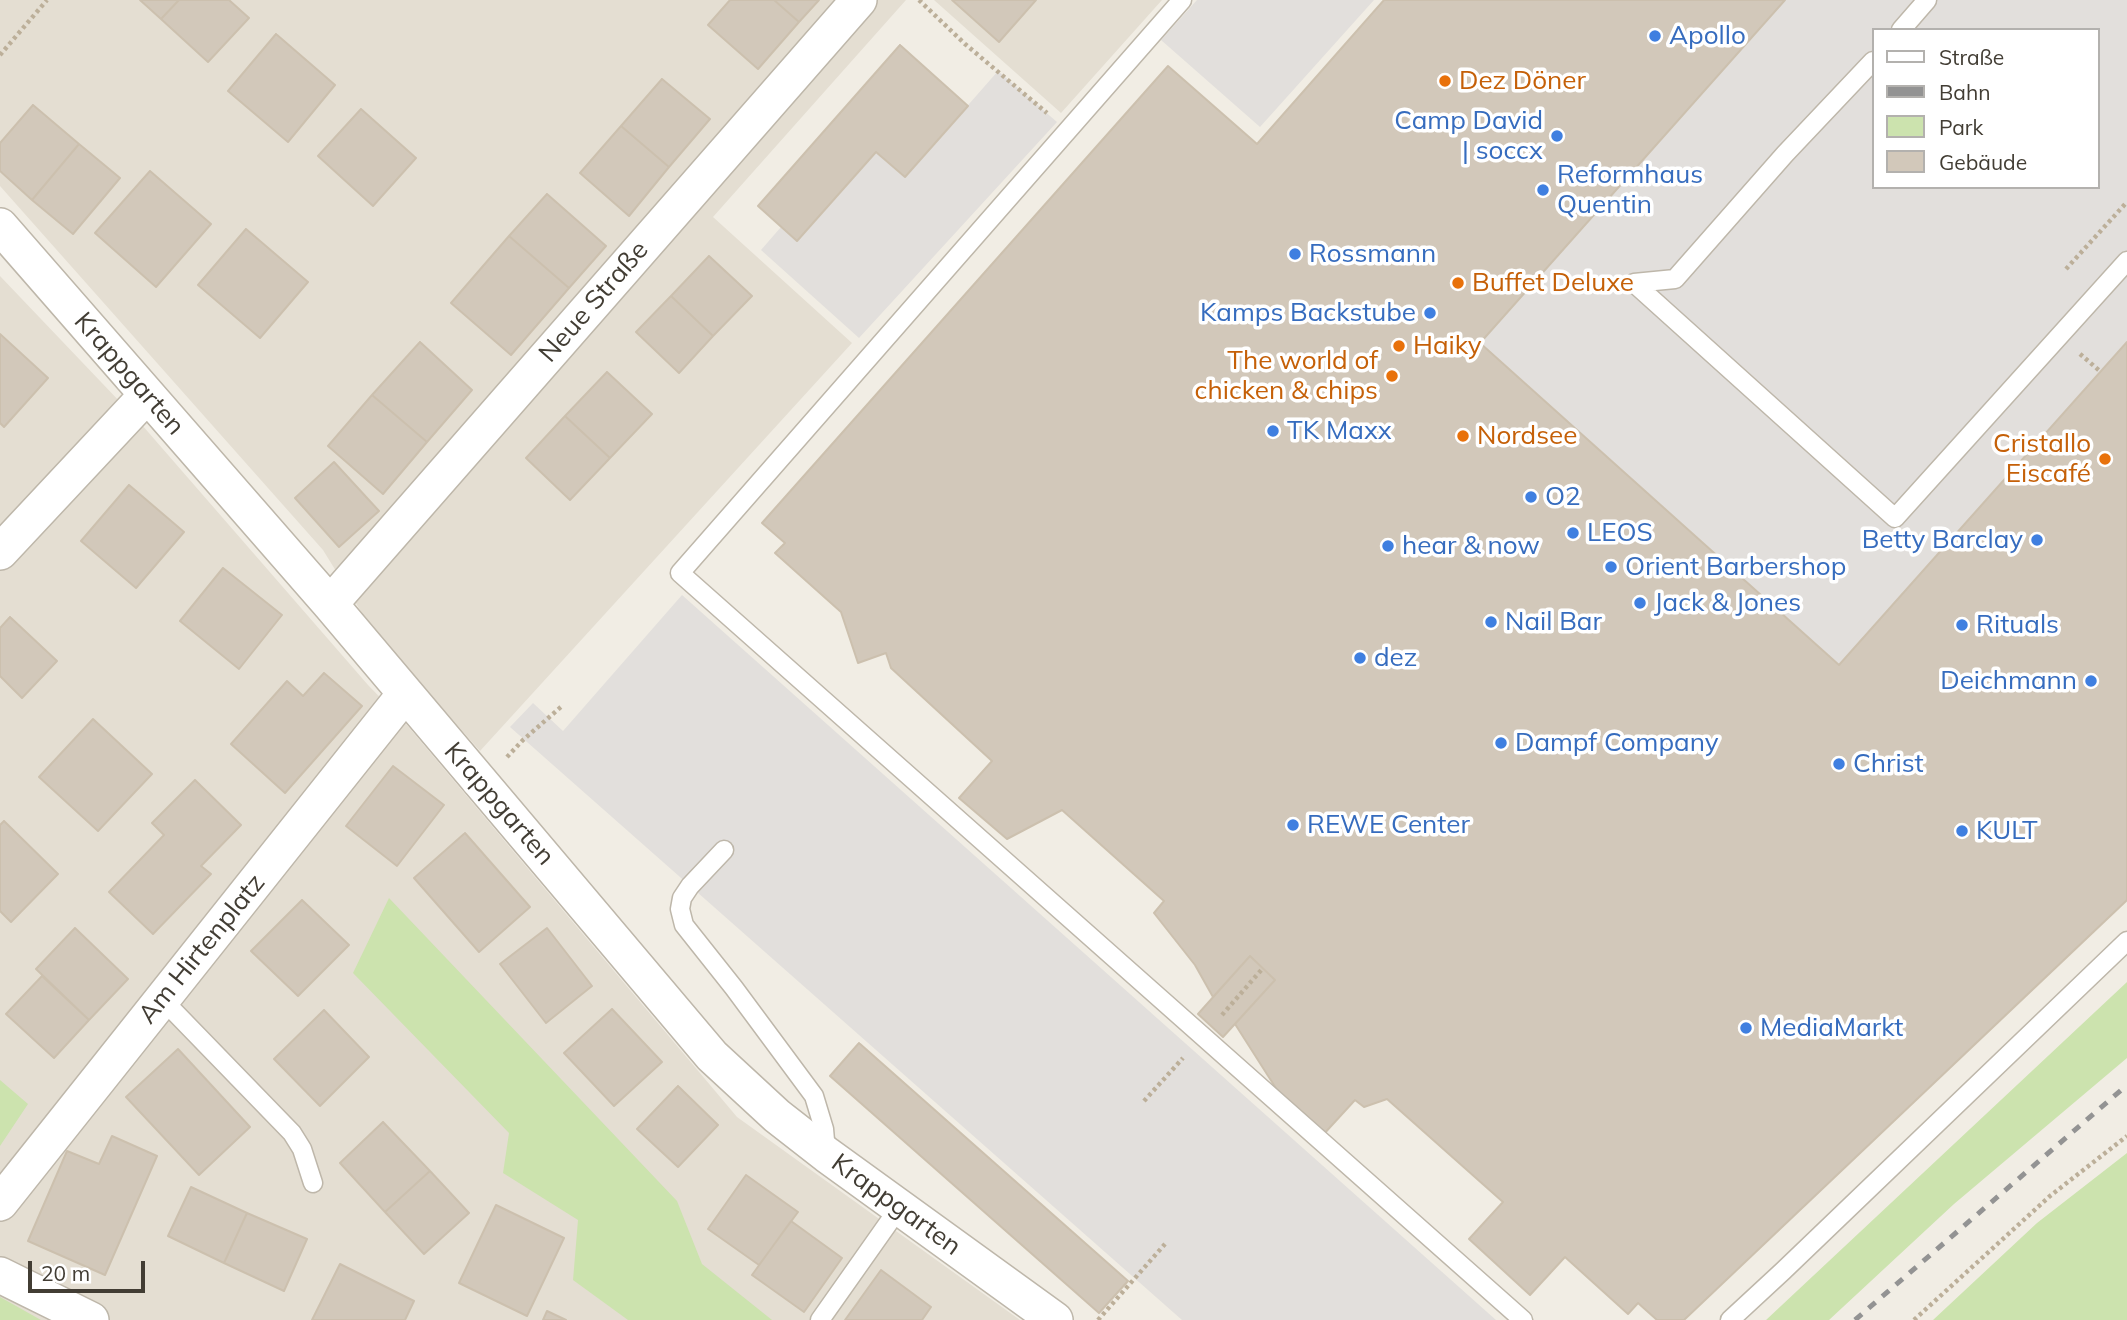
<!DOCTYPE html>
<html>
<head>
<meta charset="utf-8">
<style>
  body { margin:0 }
  #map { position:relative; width:2127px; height:1320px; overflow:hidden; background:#f1ede4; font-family:Mulish,sans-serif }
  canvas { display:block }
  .legend { position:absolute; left:1872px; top:28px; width:228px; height:161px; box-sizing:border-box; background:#fff; border:2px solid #b3b1ae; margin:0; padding:9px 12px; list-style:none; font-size:21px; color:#423d34 }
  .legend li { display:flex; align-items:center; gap:14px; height:35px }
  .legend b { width:35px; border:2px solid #b3b1ae }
  .scale { position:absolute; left:28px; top:1261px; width:117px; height:32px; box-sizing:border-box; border:4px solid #423d34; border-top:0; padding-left:9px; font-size:21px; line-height:24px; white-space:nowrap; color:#423d34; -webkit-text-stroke:5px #fff; paint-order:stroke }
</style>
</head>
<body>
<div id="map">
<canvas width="2127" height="1320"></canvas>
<ul class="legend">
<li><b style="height:9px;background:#fff"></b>Straße</li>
<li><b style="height:9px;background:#939393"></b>Bahn</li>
<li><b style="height:19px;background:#cce3ae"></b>Park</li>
<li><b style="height:19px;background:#d2c8ba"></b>Gebäude</li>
</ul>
<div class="scale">20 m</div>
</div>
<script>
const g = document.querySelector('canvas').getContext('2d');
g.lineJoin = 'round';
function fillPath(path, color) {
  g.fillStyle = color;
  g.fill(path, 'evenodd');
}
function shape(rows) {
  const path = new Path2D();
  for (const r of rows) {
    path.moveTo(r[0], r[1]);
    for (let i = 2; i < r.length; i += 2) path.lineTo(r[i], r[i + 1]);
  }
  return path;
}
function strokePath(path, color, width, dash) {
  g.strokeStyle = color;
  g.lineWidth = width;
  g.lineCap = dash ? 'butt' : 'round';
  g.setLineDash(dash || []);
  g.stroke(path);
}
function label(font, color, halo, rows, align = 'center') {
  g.font = font + ' Mulish,sans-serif';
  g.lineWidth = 7;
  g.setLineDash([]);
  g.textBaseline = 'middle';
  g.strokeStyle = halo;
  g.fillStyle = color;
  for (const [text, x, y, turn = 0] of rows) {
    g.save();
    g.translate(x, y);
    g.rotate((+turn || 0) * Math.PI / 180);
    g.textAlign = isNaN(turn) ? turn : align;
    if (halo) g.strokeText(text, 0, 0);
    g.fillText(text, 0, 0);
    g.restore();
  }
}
const residential = shape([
  [0,0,906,0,713,217,852,343,480,751,370,626,323,550,0,186],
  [934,0,1162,0,1061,113],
  [0,276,142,425,368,685,407,725,737,1117,1020,1320,0,1320]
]);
const green = shape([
  [389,898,677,1201,702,1264,772,1320,628,1320,573,1280,578,1220,503,1173,509,1133,353,973],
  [2127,982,2127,1058,1954,1204,1829,1320,1766,1320],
  [0,1080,28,1104,0,1146],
  [2127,1153,2127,1320,1933,1320,2037,1223],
  [0,1297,41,1320,0,1320]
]);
const parking = shape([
  [1197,0,1374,0,1260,127,1161,40],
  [1785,0,2127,0,2127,342,1839,665,1480,343],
  [1873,30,2097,30,2097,187,1873,187],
  [998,71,1057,122,859,338,761,250,781,227,798,240,876,152,905,177],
  [682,595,1496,1320,1182,1320,510,727,533,703,563,731]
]);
const building = shape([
  [140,0,179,0,161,19,140,0],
  [179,0,229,0,249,18,208,62,161,19,179,0],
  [730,0,774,0,799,22,758,69,708,25,730,0],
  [774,0,819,0,799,22,774,0],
  [952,0,1036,0,999,42,952,0],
  [1384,0,1785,0,1480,343,1839,665,2127,342,2127,900,1684,1320,1657,1320,1638,1303,1628,1314,1565,1257,1530,1295,1469,1239,1503,1202,1387,1099,1364,1107,1355,1100,1322,1136,1279,1093,1235,1024,1275,980,1250,956,1213,997,1195,965,1154,913,1164,901,1062,810,1007,839,959,798,992,761,891,668,886,653,858,663,841,612,775,553,785,543,762,523,1168,66,1257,144,1384,0],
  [276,34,335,85,288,142,228,91,276,34],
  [900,45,968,106,905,177,876,152,797,241,758,206,900,45],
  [662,79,710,119,669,167,621,126,662,79],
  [33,105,79,144,32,200,0,171,0,143,33,105],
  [361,109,416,158,373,206,318,156,361,109],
  [621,126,669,167,629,216,580,173,621,126],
  [79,144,120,178,73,234,32,200,79,144],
  [150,171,211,224,156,287,95,233,150,171],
  [547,194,606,246,569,288,509,236,547,194],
  [246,229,308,282,260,338,198,285,246,229],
  [509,236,569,288,511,355,451,303,509,236],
  [709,256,752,296,713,336,671,296,709,256],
  [671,296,713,336,679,373,636,332,671,296],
  [0,334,48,378,4,427,0,423,0,334],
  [420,342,472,390,427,442,372,395,420,342],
  [607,372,652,414,610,458,565,416,607,372],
  [372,395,427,442,383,494,328,446,372,395],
  [565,416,610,458,570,500,526,458,565,416],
  [334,462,379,511,339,547,295,498,334,462],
  [129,485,184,532,136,588,81,541,129,485],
  [223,568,282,615,239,669,180,621,223,568],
  [10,617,57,661,22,698,0,676,0,628,10,617],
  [324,673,362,706,285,793,231,744,287,681,303,696,324,673],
  [93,719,152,774,98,831,39,777,93,719],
  [393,766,444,805,397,866,346,826,393,766],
  [195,780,241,825,201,866,211,874,153,934,109,892,164,835,152,823,195,780],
  [4,821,58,874,11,922,0,911,0,825,4,821],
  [465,833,530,907,479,952,414,878,465,833],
  [302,900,349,945,298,996,251,951,302,900],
  [75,928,128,979,89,1020,36,969,75,928],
  [547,928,592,986,546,1023,500,964,547,928],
  [1250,956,1275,980,1223,1037,1198,1014,1250,956],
  [42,976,89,1020,54,1058,6,1014,42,976],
  [612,1009,662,1062,614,1106,564,1053,612,1009],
  [324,1010,369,1057,320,1106,274,1059,324,1010],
  [859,1043,1128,1281,1099,1313,830,1076,859,1043],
  [178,1049,250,1127,199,1175,126,1097,178,1049],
  [678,1086,718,1125,678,1167,637,1129,678,1086],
  [383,1122,430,1171,385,1212,340,1163,383,1122],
  [112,1136,157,1156,105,1275,28,1241,67,1151,99,1164,112,1136],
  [430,1171,469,1213,424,1254,385,1212,430,1171],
  [746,1175,798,1212,759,1265,708,1229,746,1175],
  [191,1187,247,1213,224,1263,168,1236,191,1187],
  [496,1205,564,1238,527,1316,459,1283,496,1205],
  [247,1213,307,1239,284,1291,224,1263,247,1213],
  [791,1221,842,1258,804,1312,752,1275,791,1221],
  [340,1264,414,1301,405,1320,312,1320,340,1264],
  [881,1270,931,1307,922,1320,845,1320,881,1270],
  [547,1311,566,1320,543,1320,547,1311]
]);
const path = shape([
  [919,0,965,44,1047,113],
  [0,55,47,0],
  [2066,269,2127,202],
  [2080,354,2101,372],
  [507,757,523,740,562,706],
  [1222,1015,1263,968],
  [1144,1101,1183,1058],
  [1098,1320,1165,1244],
  [1914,1320,2050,1196,2127,1136]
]);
const service = shape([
  [1182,0,680,573,1523,1320],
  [1901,30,1927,0],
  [1873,61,1785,154,1675,279,1634,283,1895,518,2127,261],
  [724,850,690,886,682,898,680,909,684,925,734,988,814,1096,824,1129,826,1152],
  [162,999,292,1133,302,1149,313,1183],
  [820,1320,899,1208],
  [1730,1320,1783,1271,2127,941]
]);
const minor = shape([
  [0,226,330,604,712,1056,777,1116,827,1155,1055,1320],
  [0,552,147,395],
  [330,604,859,0],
  [0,1203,405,694],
  [0,1275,91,1320]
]);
const rail = shape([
  [1855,1320,2127,1085]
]);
const markers = [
  [1655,36,7,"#3f7fe0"],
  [1445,81,7,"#e8710a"],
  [1557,136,7,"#3f7fe0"],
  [1543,190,7,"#3f7fe0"],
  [1295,254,7,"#3f7fe0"],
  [1458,283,7,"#e8710a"],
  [1430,313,7,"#3f7fe0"],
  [1399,346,7,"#e8710a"],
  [1392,376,7,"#e8710a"],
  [1273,431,7,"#3f7fe0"],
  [1463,436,7,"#e8710a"],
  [2105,459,7,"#e8710a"],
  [1531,497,7,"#3f7fe0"],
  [1573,533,7,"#3f7fe0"],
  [2037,540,7,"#3f7fe0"],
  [1388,546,7,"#3f7fe0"],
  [1611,567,7,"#3f7fe0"],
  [1640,603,7,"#3f7fe0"],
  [1491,622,7,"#3f7fe0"],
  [1962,625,7,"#3f7fe0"],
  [1360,658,7,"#3f7fe0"],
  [2091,681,7,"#3f7fe0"],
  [1501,743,7,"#3f7fe0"],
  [1839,764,7,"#3f7fe0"],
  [1293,825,7,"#3f7fe0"],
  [1962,831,7,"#3f7fe0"],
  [1746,1028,7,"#3f7fe0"]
];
const shopNames = [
  ["Apollo",1669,36],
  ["Camp David",1543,121,"right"],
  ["| soccx",1543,151,"right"],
  ["Reformhaus",1557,175],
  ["Quentin",1557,205],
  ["Rossmann",1309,254],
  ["Kamps Backstube",1416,313,"right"],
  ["TK Maxx",1287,431],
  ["O2",1545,497],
  ["LEOS",1587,533],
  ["Betty Barclay",2023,540,"right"],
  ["hear & now",1402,546],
  ["Orient Barbershop",1625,567],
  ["Jack & Jones",1654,603],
  ["Nail Bar",1505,622],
  ["Rituals",1976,625],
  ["dez",1374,658],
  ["Deichmann",2077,681,"right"],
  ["Dampf Company",1515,743],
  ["Christ",1853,764],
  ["REWE Center",1307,825],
  ["KULT",1976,831],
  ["MediaMarkt",1760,1028]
];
const foodNames = [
  ["Dez Döner",1459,81],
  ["Buffet Deluxe",1472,283],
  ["Haiky",1413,346],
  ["The world of",1378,361,"right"],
  ["chicken & chips",1378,391,"right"],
  ["Nordsee",1477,436],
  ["Cristallo",2091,444,"right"],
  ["Eiscafé",2091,474,"right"]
];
const streetNames = [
  ["Neue Straße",594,302,-49],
  ["Krappgarten",129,374,49],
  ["Krappgarten",499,804,49],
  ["Am Hirtenplatz",202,949,-51],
  ["Krappgarten",896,1205,36]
];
fillPath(residential, '#e4ded2');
fillPath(green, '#cce3ae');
fillPath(parking, '#e2dfdc');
fillPath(building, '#d2c8ba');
strokePath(building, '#ccc0ae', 2);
strokePath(service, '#beb7aa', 21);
strokePath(minor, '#beb7aa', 38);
strokePath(path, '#bcaf99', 4.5, [3.5, 3.5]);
strokePath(service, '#fff', 18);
strokePath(minor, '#fff', 35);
strokePath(rail, '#939393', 5, [9, 9]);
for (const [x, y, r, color] of markers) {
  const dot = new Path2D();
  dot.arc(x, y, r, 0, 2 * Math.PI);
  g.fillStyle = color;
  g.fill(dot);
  strokePath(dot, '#fff', 2.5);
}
label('26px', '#366cbe', '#fff', shopNames, 'left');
label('26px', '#c56008', '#fff', foodNames, 'left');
label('26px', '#423d34', '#fff', streetNames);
</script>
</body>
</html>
